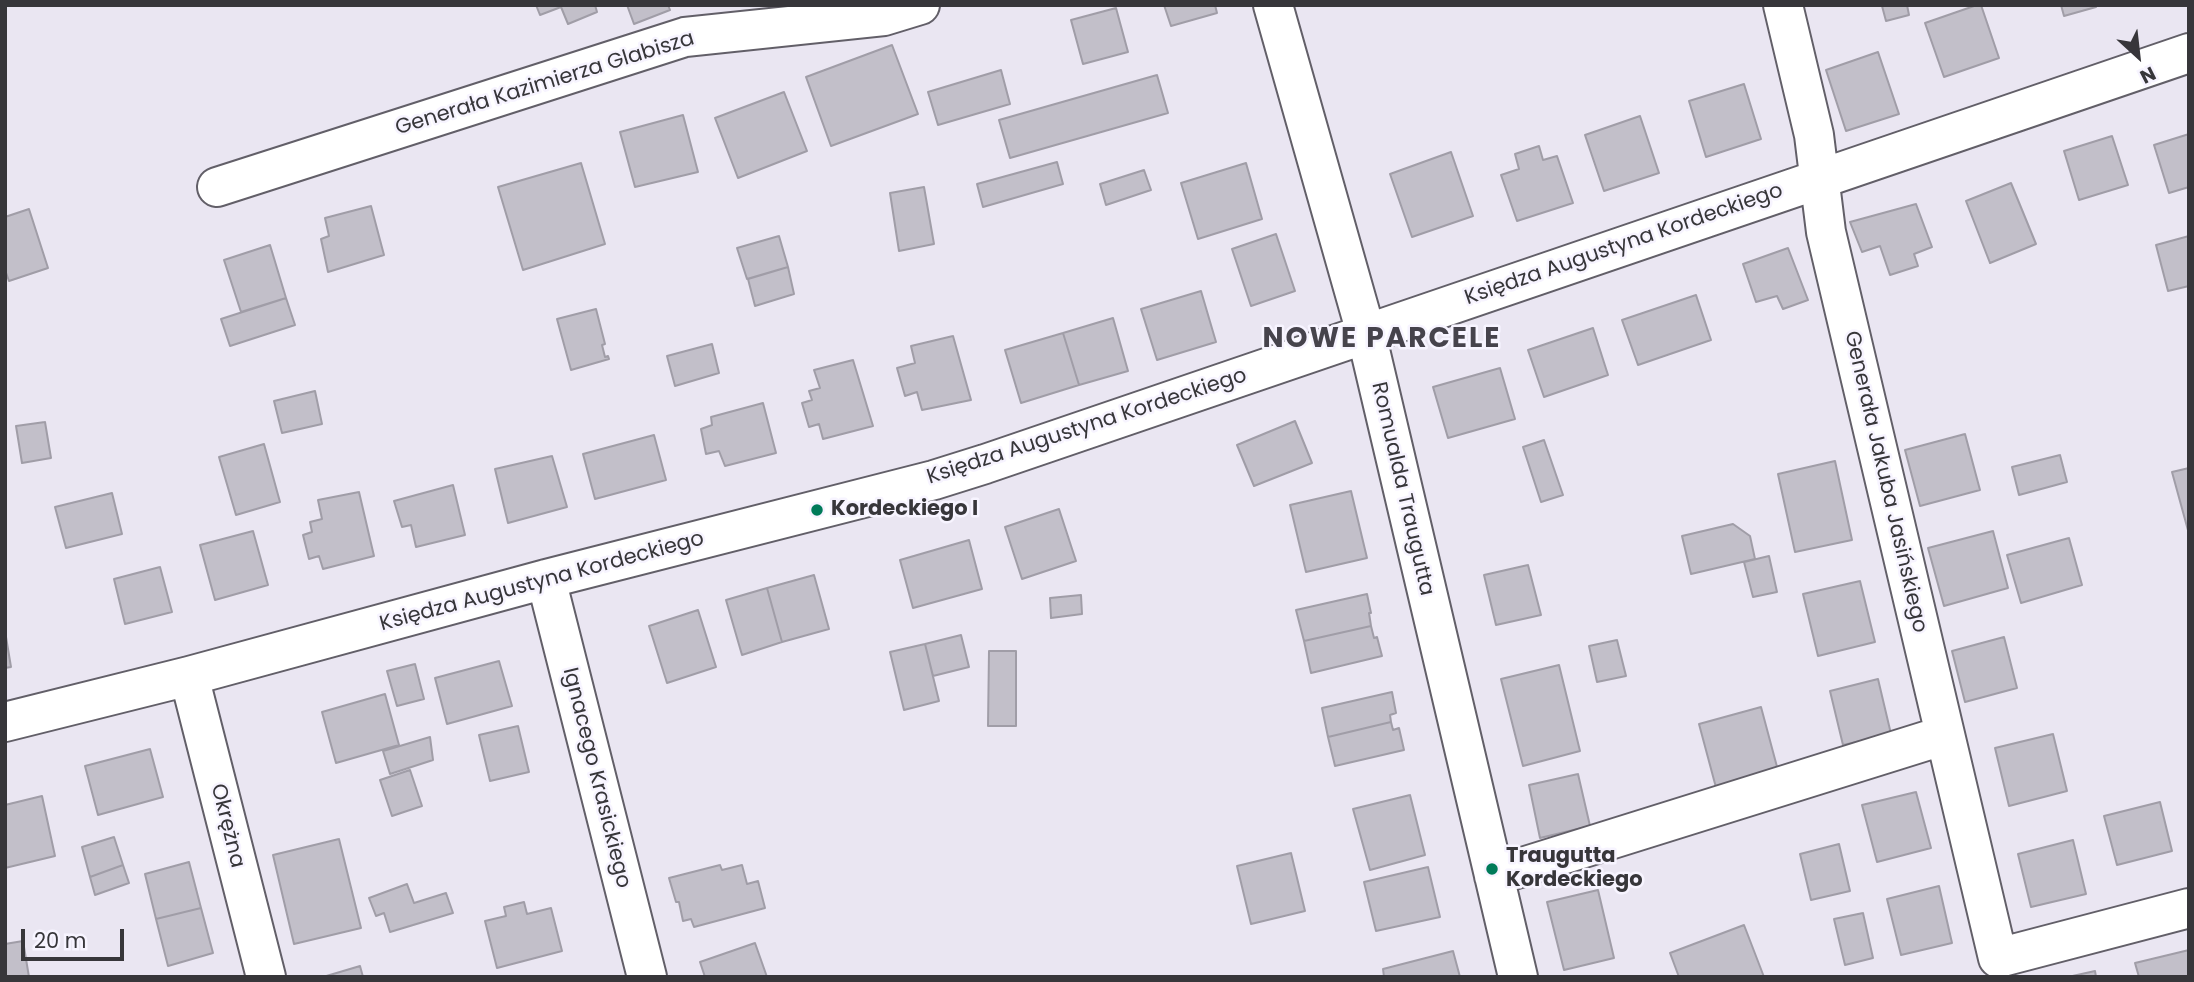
<!DOCTYPE html>
<html>
<head>
<meta charset="utf-8">
<style>
  body { margin:0 }
  #map { position:relative; width:2194px; height:982px; overflow:hidden; background:#eae6f2; font-family:Poppins,sans-serif }
  canvas { display:block }
  .frame { position:absolute; inset:0; border:7px solid #37363a; pointer-events:none }
  .north { position:absolute; left:2103px; top:21px; width:70px; height:70px; -webkit-text-stroke:5px #f7f4ff; paint-order:stroke; rotate:153deg; font-size:19px; font-weight:700; line-height:28px; text-align:center; color:#37363a }
  .north::after { content:''; display:block; margin:auto; width:24px; height:32px; background:#37363a; clip-path:polygon(50% 0,100% 100%,50% 72%,0 100%) }
  .scale { position:absolute; left:21px; top:929px; width:103px; height:32px; box-sizing:border-box; border:4px solid #37363a; border-top:0; padding-left:9px; font-size:21px; line-height:24px; white-space:nowrap; color:#37363a; -webkit-text-stroke:5px #f7f4ff; paint-order:stroke }
</style>
</head>
<body>
<div id="map">
<canvas width="2194" height="982"></canvas>
<div class="frame"></div>
<div class="north">N</div>
<div class="scale">20 m</div>
</div>
<script>
const g = document.querySelector('canvas').getContext('2d');
g.lineJoin = 'round';
function fillPath(path, color) {
  g.fillStyle = color;
  g.fill(path, 'evenodd');
}
function shape(rows) {
  const path = new Path2D();
  for (const r of rows) {
    path.moveTo(r[0], r[1]);
    for (let i = 2; i < r.length; i += 2) path.lineTo(r[i], r[i + 1]);
  }
  return path;
}
function strokePath(path, color, width, dash) {
  g.strokeStyle = color;
  g.lineWidth = width;
  g.lineCap = dash ? 'butt' : 'round';
  g.setLineDash(dash || []);
  g.stroke(path);
}
function label(font, color, halo, rows, align = 'center') {
  g.font = font + ' Poppins,sans-serif';
  g.lineWidth = 5;
  g.setLineDash([]);
  g.textBaseline = 'middle';
  g.strokeStyle = halo;
  g.fillStyle = color;
  for (const [text, x, y, turn = 0] of rows) {
    g.save();
    g.translate(x, y);
    g.rotate((+turn || 0) * Math.PI / 180);
    g.textAlign = isNaN(turn) ? turn : align;
    if (halo) g.strokeText(text, 0, 0);
    g.fillText(text, 0, 0);
    g.restore();
  }
}
const building = shape([
  [536,5,595,5,597,12,568,24,561,7,540,15,536,5],
  [627,5,668,5,670,10,634,24,627,5],
  [1164,5,1215,5,1217,13,1171,26,1164,5],
  [1907,5,1909,15,1886,21,1882,6,1907,5],
  [1977,5,1981,5,1999,58,1944,77,1925,23,1977,5],
  [2061,5,2095,5,2096,7,2064,16,2061,5],
  [1116,8,1128,52,1083,64,1071,20,1116,8],
  [892,45,918,114,831,146,806,77,892,45],
  [1878,52,1899,114,1846,131,1826,70,1878,52],
  [1001,70,1010,104,938,125,928,92,1001,70],
  [1157,75,1168,113,1010,158,999,120,1157,75],
  [1744,84,1761,139,1706,157,1689,101,1744,84],
  [784,92,807,151,738,178,715,118,784,92],
  [683,115,698,172,635,187,620,132,683,115],
  [1640,116,1659,173,1604,191,1585,135,1640,116],
  [2189,134,2189,187,2169,193,2154,145,2189,134],
  [2112,136,2128,185,2079,200,2064,151,2112,136],
  [1539,146,1543,160,1557,156,1573,203,1517,221,1501,175,1519,169,1515,154,1539,146],
  [1451,152,1473,216,1412,237,1390,174,1451,152],
  [1057,162,1063,184,983,207,977,184,1057,162],
  [581,163,605,244,523,270,498,187,581,163],
  [1246,163,1262,219,1198,239,1181,183,1246,163],
  [1144,170,1151,190,1106,205,1100,184,1144,170],
  [2011,183,2036,244,1990,263,1966,201,2011,183],
  [924,187,934,244,899,251,890,193,924,187],
  [1916,204,1932,247,1914,254,1918,266,1890,275,1880,246,1862,252,1850,222,1916,204],
  [371,206,384,255,328,272,321,239,329,236,325,218,371,206],
  [29,209,48,268,9,281,5,270,5,217,29,209],
  [1276,234,1295,291,1251,306,1232,249,1276,234],
  [779,236,788,267,747,279,737,248,779,236],
  [2189,236,2189,286,2168,291,2156,245,2189,236],
  [270,245,286,298,241,312,224,260,270,245],
  [1788,248,1808,300,1783,309,1777,296,1756,302,1743,264,1788,248],
  [788,267,794,294,755,306,748,279,788,267],
  [1201,291,1216,342,1157,360,1141,309,1201,291],
  [1696,295,1711,340,1638,365,1622,320,1696,295],
  [286,298,295,325,230,346,221,319,286,298],
  [596,309,605,344,602,345,605,357,608,356,609,359,571,370,557,319,596,309],
  [1113,318,1128,371,1079,385,1063,333,1113,318],
  [1593,328,1608,375,1544,397,1528,350,1593,328],
  [1063,333,1079,385,1021,403,1005,350,1063,333],
  [953,336,971,400,922,410,917,392,905,396,897,368,915,363,911,346,953,336],
  [712,344,719,373,675,386,667,356,712,344],
  [853,360,873,426,823,439,819,424,809,427,802,403,812,400,809,391,820,388,814,370,853,360],
  [1500,368,1515,419,1448,438,1433,387,1500,368],
  [315,391,322,424,282,433,274,401,315,391],
  [763,403,776,453,725,466,719,451,706,454,701,429,712,425,711,417,763,403],
  [1295,421,1312,463,1254,486,1237,445,1295,421],
  [45,422,51,458,22,463,16,426,45,422],
  [1965,434,1980,490,1920,506,1905,450,1965,434],
  [654,435,666,480,595,499,583,454,654,435],
  [1544,440,1563,495,1541,502,1523,447,1544,440],
  [264,444,280,502,236,515,219,457,264,444],
  [2060,455,2067,482,2019,495,2012,467,2060,455],
  [552,456,567,507,508,523,495,469,552,456],
  [1835,461,1852,540,1795,552,1778,474,1835,461],
  [2189,468,2189,534,2172,472,2189,468],
  [453,485,465,535,416,547,411,525,402,527,394,501,453,485],
  [1351,491,1367,558,1306,572,1290,505,1351,491],
  [359,492,374,556,323,569,319,556,309,559,303,535,312,532,310,522,322,519,318,500,359,492],
  [112,493,122,534,66,548,55,507,112,493],
  [1059,509,1076,561,1022,579,1005,527,1059,509],
  [1733,524,1750,536,1755,559,1691,574,1682,536,1733,524],
  [253,531,268,585,215,600,200,545,253,531],
  [1993,531,2008,588,1944,606,1928,548,1993,531],
  [2069,538,2082,585,2021,603,2007,555,2069,538],
  [969,540,982,589,913,608,900,560,969,540],
  [1769,556,1777,592,1753,597,1744,562,1769,556],
  [1528,565,1541,615,1496,625,1484,575,1528,565],
  [160,567,172,612,125,624,114,579,160,567],
  [814,575,829,629,782,642,767,588,814,575],
  [1860,581,1875,642,1818,656,1803,594,1860,581],
  [767,588,782,642,742,655,726,600,767,588],
  [1367,594,1371,613,1369,613,1371,626,1304,641,1296,610,1367,594],
  [1081,595,1082,614,1051,618,1050,598,1081,595],
  [698,610,716,667,667,683,649,626,698,610],
  [1371,626,1374,638,1377,637,1382,656,1311,673,1304,641,1371,626],
  [5,631,11,667,5,668,5,631],
  [961,635,969,667,933,676,925,644,961,635],
  [2004,637,2017,688,1965,702,1952,651,2004,637],
  [1617,640,1626,676,1597,682,1589,646,1617,640],
  [925,644,939,701,904,710,890,652,925,644],
  [989,651,1016,651,1016,726,988,726,989,651],
  [499,661,512,706,447,724,435,678,499,661],
  [415,664,424,699,397,706,387,671,415,664],
  [1559,665,1580,751,1523,766,1501,679,1559,665],
  [1878,679,1891,734,1843,745,1830,691,1878,679],
  [1392,692,1396,713,1390,715,1391,722,1328,737,1322,708,1392,692],
  [385,694,399,745,336,763,322,712,385,694],
  [1761,707,1780,778,1718,795,1699,724,1761,707],
  [1391,722,1393,730,1399,728,1404,750,1335,766,1328,737,1391,722],
  [518,726,529,772,490,781,479,735,518,726],
  [2053,734,2067,791,2009,806,1995,748,2053,734],
  [430,737,433,760,390,774,383,751,430,737],
  [150,749,163,797,98,815,85,766,150,749],
  [410,770,422,806,392,816,380,780,410,770],
  [1578,774,1590,826,1540,838,1529,785,1578,774],
  [1916,792,1931,848,1877,862,1862,805,1916,792],
  [1410,795,1425,855,1370,870,1353,809,1410,795],
  [42,796,55,856,5,868,5,805,42,796],
  [2160,802,2172,851,2117,865,2104,816,2160,802],
  [114,837,123,865,90,877,82,847,114,837],
  [339,839,361,928,294,944,273,855,339,839],
  [2073,840,2086,894,2031,907,2018,854,2073,840],
  [1839,844,1850,891,1811,900,1800,854,1839,844],
  [1291,853,1305,911,1251,924,1237,866,1291,853],
  [189,862,201,908,156,919,145,874,189,862],
  [123,865,129,883,95,895,90,877,123,865],
  [720,865,722,870,742,865,747,884,758,881,765,908,694,927,691,919,683,921,679,902,676,902,669,878,720,865],
  [1428,867,1440,917,1376,931,1364,882,1428,867],
  [407,884,414,903,446,893,453,913,390,932,384,913,376,916,369,898,407,884],
  [1939,886,1952,943,1901,955,1887,899,1939,886],
  [1598,890,1614,958,1564,970,1547,902,1598,890],
  [524,902,527,914,551,908,562,951,497,968,485,921,506,916,504,907,524,902],
  [201,908,213,953,168,966,156,919,201,908],
  [1863,913,1873,958,1845,965,1834,919,1863,913],
  [1744,925,1764,977,1679,977,1670,953,1744,925],
  [23,941,29,977,5,977,5,944,23,941],
  [755,943,767,977,705,977,700,962,755,943],
  [2189,950,2189,977,2139,977,2135,963,2189,950],
  [1453,951,1460,977,1384,977,1383,969,1453,951],
  [360,966,363,977,323,977,360,966],
  [2095,971,2096,977,2068,977,2095,971]
]);
const minor = shape([
  [1273,5,1366,333,1518,977],
  [1783,5,1814,135,1826,232,1998,958,2189,908],
  [217,187,685,37,884,16,920,5],
  [546,579,647,977],
  [189,676,266,977],
  [5,722,189,676,546,579,934,480,985,464,2189,53],
  [1494,876,1945,735]
]);
const markers = [
  [817,510,7,"#007b59"],
  [1492,869,7,"#007b59"]
];
const streetNames = [
  ["Generała Kazimierza Glabisza",545,84,-17],
  ["Księdza Augustyna Kordeckiego",1624,245,-19],
  ["Księdza Augustyna Kordeckiego",1087,427,-18],
  ["Generała Jakuba Jasińskiego",1885,482,77],
  ["Romualda Traugutta",1402,489,77],
  ["Księdza Augustyna Kordeckiego",542,582,-15],
  ["Ignacego Krasickiego",596,778,76],
  ["Okrężna",227,826,76]
];
const poiNames = [
  ["Kordeckiego I",831,510],
  ["Traugutta",1506,857],
  ["Kordeckiego",1506,881]
];
const districtNames = [
  ["NOWE PARCELE",1382,340]
];
fillPath(building, '#c2bfc9');
strokePath(building, '#a09da7', 2);
strokePath(minor, '#625f68', 42);
strokePath(minor, '#fff', 38);
for (const [x, y, r, color] of markers) {
  const dot = new Path2D();
  dot.arc(x, y, r, 0, 2 * Math.PI);
  g.fillStyle = color;
  g.fill(dot);
  strokePath(dot, '#f7f4ff', 2.5);
}
label('21px', '#37363a', '#f7f4ff', streetNames);
label('bold 21px', '#37363a', '#f7f4ff', poiNames, 'left');
g.letterSpacing = '2px';
label('bold 28px', '#46434c', '#f7f4ff', districtNames);
g.letterSpacing = '0px';
</script>
</body>
</html>
